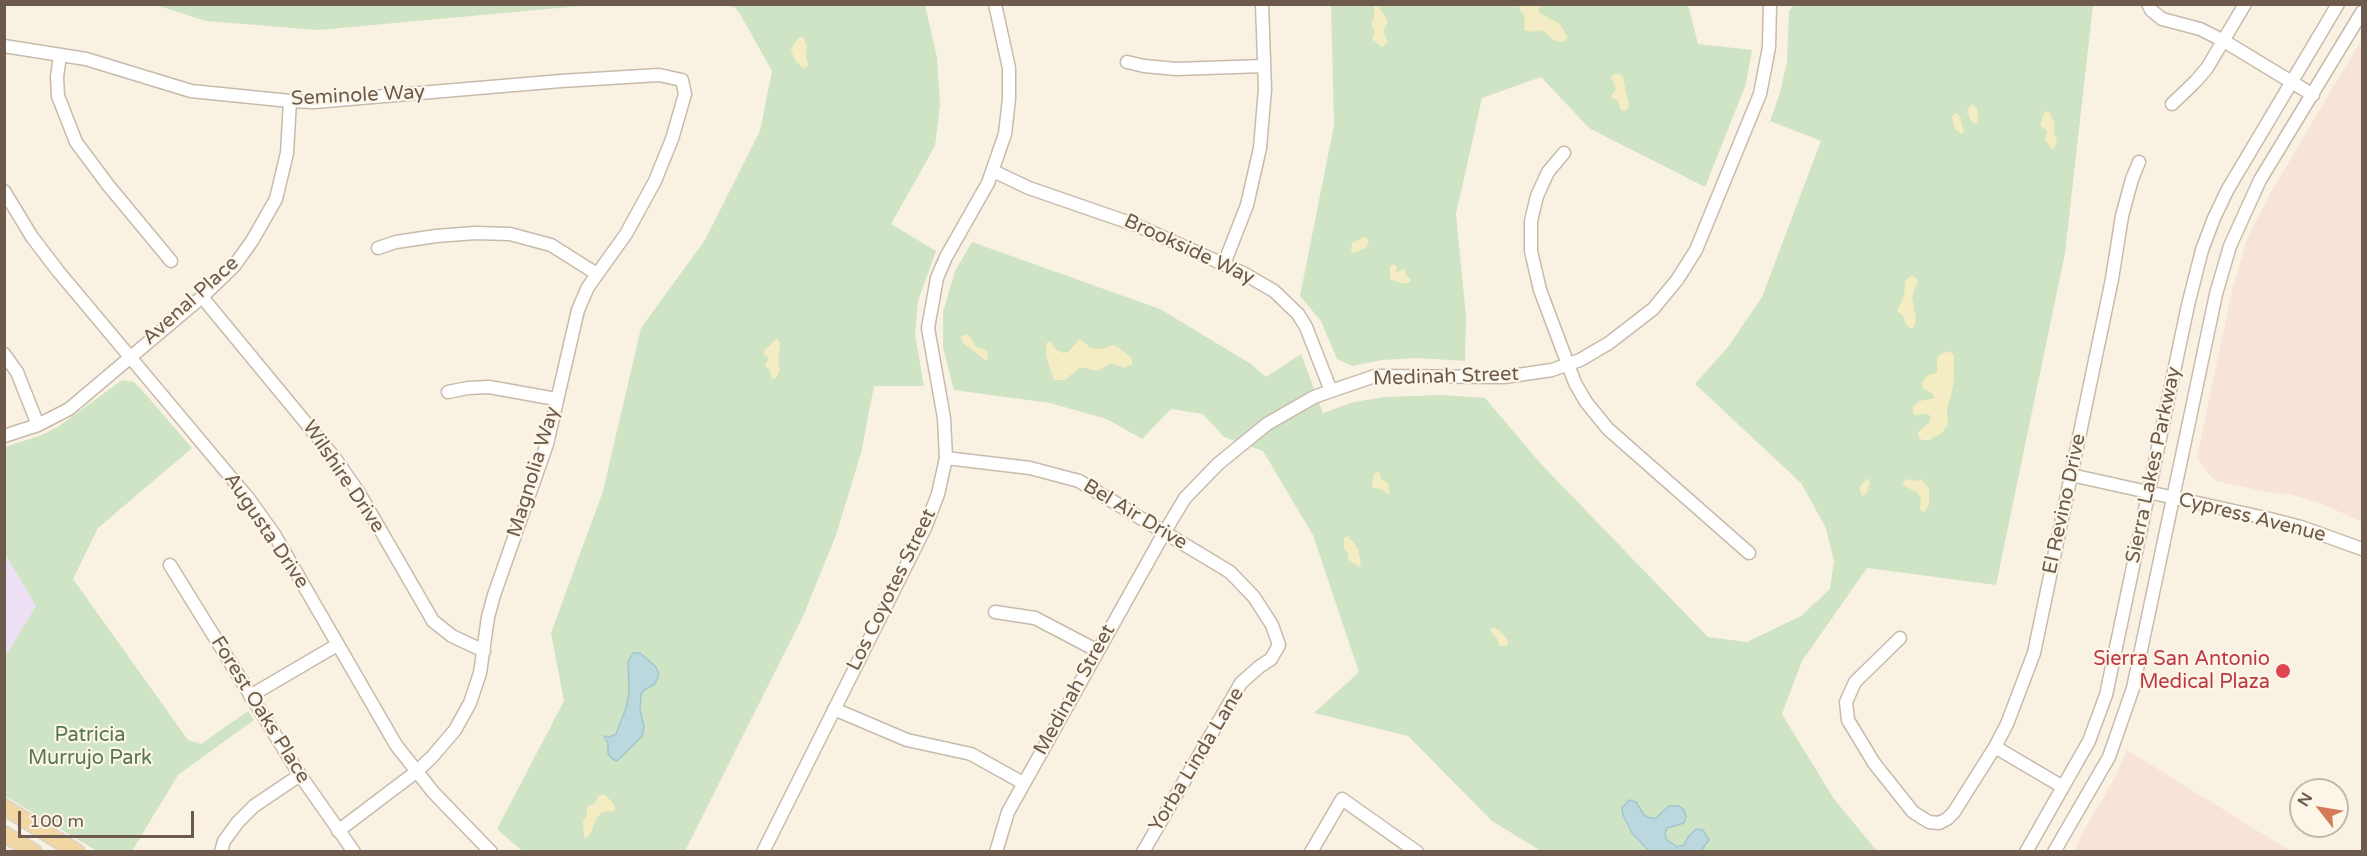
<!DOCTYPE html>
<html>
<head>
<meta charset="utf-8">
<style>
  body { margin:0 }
  #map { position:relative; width:2367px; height:856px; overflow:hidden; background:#f9f2e3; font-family:"Varela Round",sans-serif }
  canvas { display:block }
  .frame { position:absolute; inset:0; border:6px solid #6d5a4d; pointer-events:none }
  .north { position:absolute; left:2289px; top:778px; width:60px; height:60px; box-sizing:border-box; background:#fcf6e9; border:2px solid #c3b8ab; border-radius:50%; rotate:301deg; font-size:16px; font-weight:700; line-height:24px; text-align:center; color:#6d5a4d }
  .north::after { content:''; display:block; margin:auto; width:21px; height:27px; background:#d47a57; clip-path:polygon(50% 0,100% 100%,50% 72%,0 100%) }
  .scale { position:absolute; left:18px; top:811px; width:176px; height:27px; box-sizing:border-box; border:3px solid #6d5a4d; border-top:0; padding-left:8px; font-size:18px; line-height:21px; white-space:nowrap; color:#6d5a4d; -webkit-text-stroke:4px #fcf6e9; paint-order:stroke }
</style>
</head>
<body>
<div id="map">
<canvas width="2367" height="856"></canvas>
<div class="frame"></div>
<div class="north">N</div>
<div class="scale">100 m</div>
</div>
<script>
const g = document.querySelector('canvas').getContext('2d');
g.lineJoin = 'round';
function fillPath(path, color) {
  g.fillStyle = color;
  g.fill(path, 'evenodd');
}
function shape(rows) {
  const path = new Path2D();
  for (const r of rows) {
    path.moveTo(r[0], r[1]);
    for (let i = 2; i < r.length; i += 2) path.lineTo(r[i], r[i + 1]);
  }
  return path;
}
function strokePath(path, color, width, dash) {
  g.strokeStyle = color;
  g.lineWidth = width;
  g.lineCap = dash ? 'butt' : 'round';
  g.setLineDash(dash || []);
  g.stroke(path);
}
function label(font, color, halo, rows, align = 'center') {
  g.font = font + ' "Varela Round",sans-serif';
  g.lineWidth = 4.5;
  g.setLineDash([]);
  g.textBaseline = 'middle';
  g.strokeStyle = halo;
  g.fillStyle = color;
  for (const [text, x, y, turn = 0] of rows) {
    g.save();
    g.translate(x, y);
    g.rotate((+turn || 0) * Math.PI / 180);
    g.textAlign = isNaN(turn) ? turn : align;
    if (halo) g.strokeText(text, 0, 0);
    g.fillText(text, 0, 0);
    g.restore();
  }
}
const commercial = shape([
  [2362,39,2362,522,2320,503,2289,494,2271,493,2217,481,2210,476,2197,457,2232,291,2247,239,2271,192],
  [2127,750,2287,849,2292,851,2074,851,2085,828,2114,779]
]);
const education = shape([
  [5,554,36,606,5,657]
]);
const green = shape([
  [1795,4,2093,5,2065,253,1996,585,1867,568,1802,661,1782,714,1834,799,1877,851,1541,851,1492,821,1408,736,1314,713,1359,672,1313,535,1263,451,1224,437,1203,414,1171,409,1142,439,1107,419,1050,403,954,390,943,348,943,312,955,271,972,242,1160,309,1251,364,1266,377,1301,354,1323,413,1354,402,1384,397,1442,395,1485,398,1541,464,1708,637,1747,642,1801,616,1830,589,1834,561,1826,528,1801,483,1695,384,1728,347,1762,297,1821,141,1770,121,1780,93,1787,62,1789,11],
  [156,5,156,4,591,5,319,30,206,21],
  [723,5,925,5,937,57,940,105,935,146,891,224,936,251,918,301,915,335,924,386,874,386,861,453,836,535,804,614,685,851,522,851,497,829,564,701,551,633,603,491,641,328,705,240,760,131,772,71,740,14,734,7],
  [1331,5,1688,5,1698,44,1752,50,1746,84,1705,187,1589,128,1541,77,1482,98,1456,214,1466,317,1465,361,1418,358,1382,360,1352,366,1337,359,1321,321,1300,296,1334,125],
  [122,380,134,382,140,388,192,448,98,528,73,579,188,740,201,744,248,711,254,720,178,775,132,851,97,851,5,796,5,657,36,606,5,554,5,447,39,436,58,427]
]);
const sand = shape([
  [1378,5,1388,22,1383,31,1388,42,1382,47,1372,39,1375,31,1371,24,1374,17,1374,7],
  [1520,5,1541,5,1538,12,1560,24,1568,38,1563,42,1555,41,1543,30,1532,32,1524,30,1525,18,1519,8],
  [803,37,807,46,806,58,809,65,804,69,794,59,791,49,798,38],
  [1614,74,1620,74,1623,77,1629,106,1626,111,1621,110,1618,101,1611,97,1616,88,1611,78],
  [1972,104,1977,108,1978,120,1976,124,1971,121,1967,110],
  [2045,111,2050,113,2055,124,2054,131,2057,142,2053,150,2045,140,2047,131,2040,125],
  [1955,113,1960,116,1964,132,1961,134,1955,129,1952,117],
  [1364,237,1366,237,1369,242,1365,248,1354,253,1351,252,1352,243],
  [1393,264,1397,267,1396,273,1402,269,1405,270,1406,275,1411,279,1410,282,1403,284,1390,279,1390,267],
  [1912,275,1918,280,1912,297,1916,320,1913,328,1910,328,1907,326,1903,316,1897,311,1904,296,1905,281],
  [967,334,972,339,975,346,987,351,988,359,985,360,963,343,961,337],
  [777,338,780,344,778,364,780,370,776,378,772,379,769,369,765,366,769,358,764,355,764,351],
  [1080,339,1091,348,1102,349,1112,345,1118,347,1132,358,1132,364,1125,368,1111,363,1098,371,1085,368,1079,368,1065,380,1054,380,1046,356,1046,344,1049,341,1051,342,1056,350,1063,353,1068,352],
  [1949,351,1954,355,1954,370,1953,388,1947,409,1948,424,1942,433,1929,440,1922,440,1918,436,1918,432,1929,423,1931,417,1928,414,1915,415,1913,412,1913,406,1920,401,1934,398,1933,394,1923,388,1922,383,1928,375,1937,373,1937,358,1941,354],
  [1379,471,1381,479,1388,483,1390,495,1381,489,1372,488,1374,474],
  [1867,478,1870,482,1867,493,1862,496,1859,488],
  [1908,479,1915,481,1921,479,1929,489,1929,505,1924,512,1920,510,1921,500,1918,493,1903,485,1903,482],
  [1348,536,1358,549,1361,565,1359,567,1348,559,1348,553,1344,548,1344,538],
  [1493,627,1500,631,1508,640,1507,646,1499,646,1497,638,1490,630],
  [599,795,605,795,614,804,615,809,614,811,603,812,598,816,589,836,584,838,583,821,587,815,587,807,595,803]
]);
const water = shape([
  [633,653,640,653,656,667,659,674,655,684,644,690,641,695,640,710,644,726,642,736,617,761,611,758,608,753,608,743,604,736,610,737,616,734,626,708,629,693,628,662,633,653],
  [1629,800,1636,802,1644,815,1650,818,1656,818,1669,806,1679,806,1684,810,1686,817,1684,823,1667,828,1665,833,1666,839,1677,847,1684,845,1688,837,1696,829,1703,830,1709,840,1701,851,1649,851,1632,833,1623,815,1622,808,1629,800]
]);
const minor = shape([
  [2148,4,2151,10,2162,19,2200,29,2224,41,2313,95],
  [4,46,86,59,191,91,290,101,314,102,561,81,659,75,682,80,685,94,672,139,655,181,626,234,588,287,578,310,547,444,494,595,488,617,480,673,470,703,455,730,432,757,416,772,338,831],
  [60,55,57,77,58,96,76,142,108,185,171,261],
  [1127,62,1144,66,1176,69,1264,66],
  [2172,104,2196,81,2207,68,2245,4],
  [1564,153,1548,172,1537,196,1531,221,1531,251,1540,290,1575,383,1586,402,1608,429,1749,553],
  [993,171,1029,188,1136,225,1243,273,1274,291,1298,314,1306,327,1331,391],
  [4,191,32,237,58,271,249,499,274,534,396,745,433,792,491,852],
  [378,248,396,242,436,236,475,233,510,234,551,245,597,274],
  [1224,264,1247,205,1260,148,1265,89,1262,4],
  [202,297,334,457,359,493,433,621,452,636,484,651],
  [4,354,17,372,38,425],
  [448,392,468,388,489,387,556,399],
  [4,436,38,425,69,409,202,297,234,266,252,241,276,199,287,153,290,101],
  [946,458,1030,468,1079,481,1230,572,1254,597,1272,625,1279,645,1271,659,1259,667,1241,683,1143,852],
  [2071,475,2270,519,2301,527,2362,549],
  [170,565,300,775,354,852],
  [995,612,1035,618,1098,651],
  [1900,638,1855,682,1846,702,1848,720,1874,763,1913,812,1929,822,1939,823,1947,819,1954,812,1995,747,2007,724,2034,653,2112,279,2122,216,2132,179,2139,162],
  [250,696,337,645],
  [834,709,907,740,971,754,1023,783],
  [1995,747,2063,787],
  [221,852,224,841,238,822,254,806,300,775],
  [763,852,925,528,938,494,946,458,944,418,928,328,937,278,946,257,988,183,1005,134,1009,99,1009,68,995,4],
  [996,852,1008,812,1164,533,1185,498,1218,464,1267,424,1314,397,1331,391,1375,376,1504,377,1552,370,1580,360,1609,343,1653,309,1677,280,1696,250,1760,94,1769,47,1770,4],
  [1311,852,1342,799,1417,852],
  [2026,852,2089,741,2106,695,2188,305,2202,250,2214,218,2228,189,2338,4],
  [2054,852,2109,757,2133,688,2216,294,2230,246,2260,180,2362,12]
]);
const major = shape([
  [4,807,77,852],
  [4,834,34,852]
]);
const markers = [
  [2283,671,8,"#e0444e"]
];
const streetNames = [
  ["Seminole Way",358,96,-3],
  ["Brookside Way",1189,250,25],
  ["Avenal Place",191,301,-42],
  ["Medinah Street",1446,377,-2],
  ["Sierra Lakes Parkway",2154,465,-78],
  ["Magnolia Way",534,472,-73],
  ["Wilshire Drive",343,477,56],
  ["El Revino Drive",2065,504,-78],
  ["Bel Air Drive",1135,515,31],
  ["Cypress Avenue",2252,518,14],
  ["Augusta Drive",266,531,56],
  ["Los Coyotes Street",892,590,-64],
  ["Medinah Street",1075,690,-61],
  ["Forest Oaks Place",260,710,58],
  ["Yorba Linda Lane",1197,760,-59]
];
const healthNames = [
  ["Sierra San Antonio",2270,660],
  ["Medical Plaza",2270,683]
];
const parkNames = [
  ["Patricia",90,736],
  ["Murrujo Park",90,759]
];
fillPath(commercial, '#f8e3d8');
fillPath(education, '#eee0f5');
fillPath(green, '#cfe4c4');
fillPath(sand, '#f4ecc2');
fillPath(water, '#bbd8df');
strokePath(water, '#a2c6d0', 1.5);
strokePath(minor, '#c8baac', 15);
strokePath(major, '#d9d4d1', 18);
strokePath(minor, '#fff', 12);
strokePath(major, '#f0d7a4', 15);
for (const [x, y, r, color] of markers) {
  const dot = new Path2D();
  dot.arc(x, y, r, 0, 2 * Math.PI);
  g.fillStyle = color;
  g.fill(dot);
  strokePath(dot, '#fcf6e9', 2);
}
label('20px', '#6d5a4d', '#fcf6e9', streetNames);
label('20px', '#be3a42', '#fcf6e9', healthNames, 'right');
label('20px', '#547849', '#fcf6e9', parkNames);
</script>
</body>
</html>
